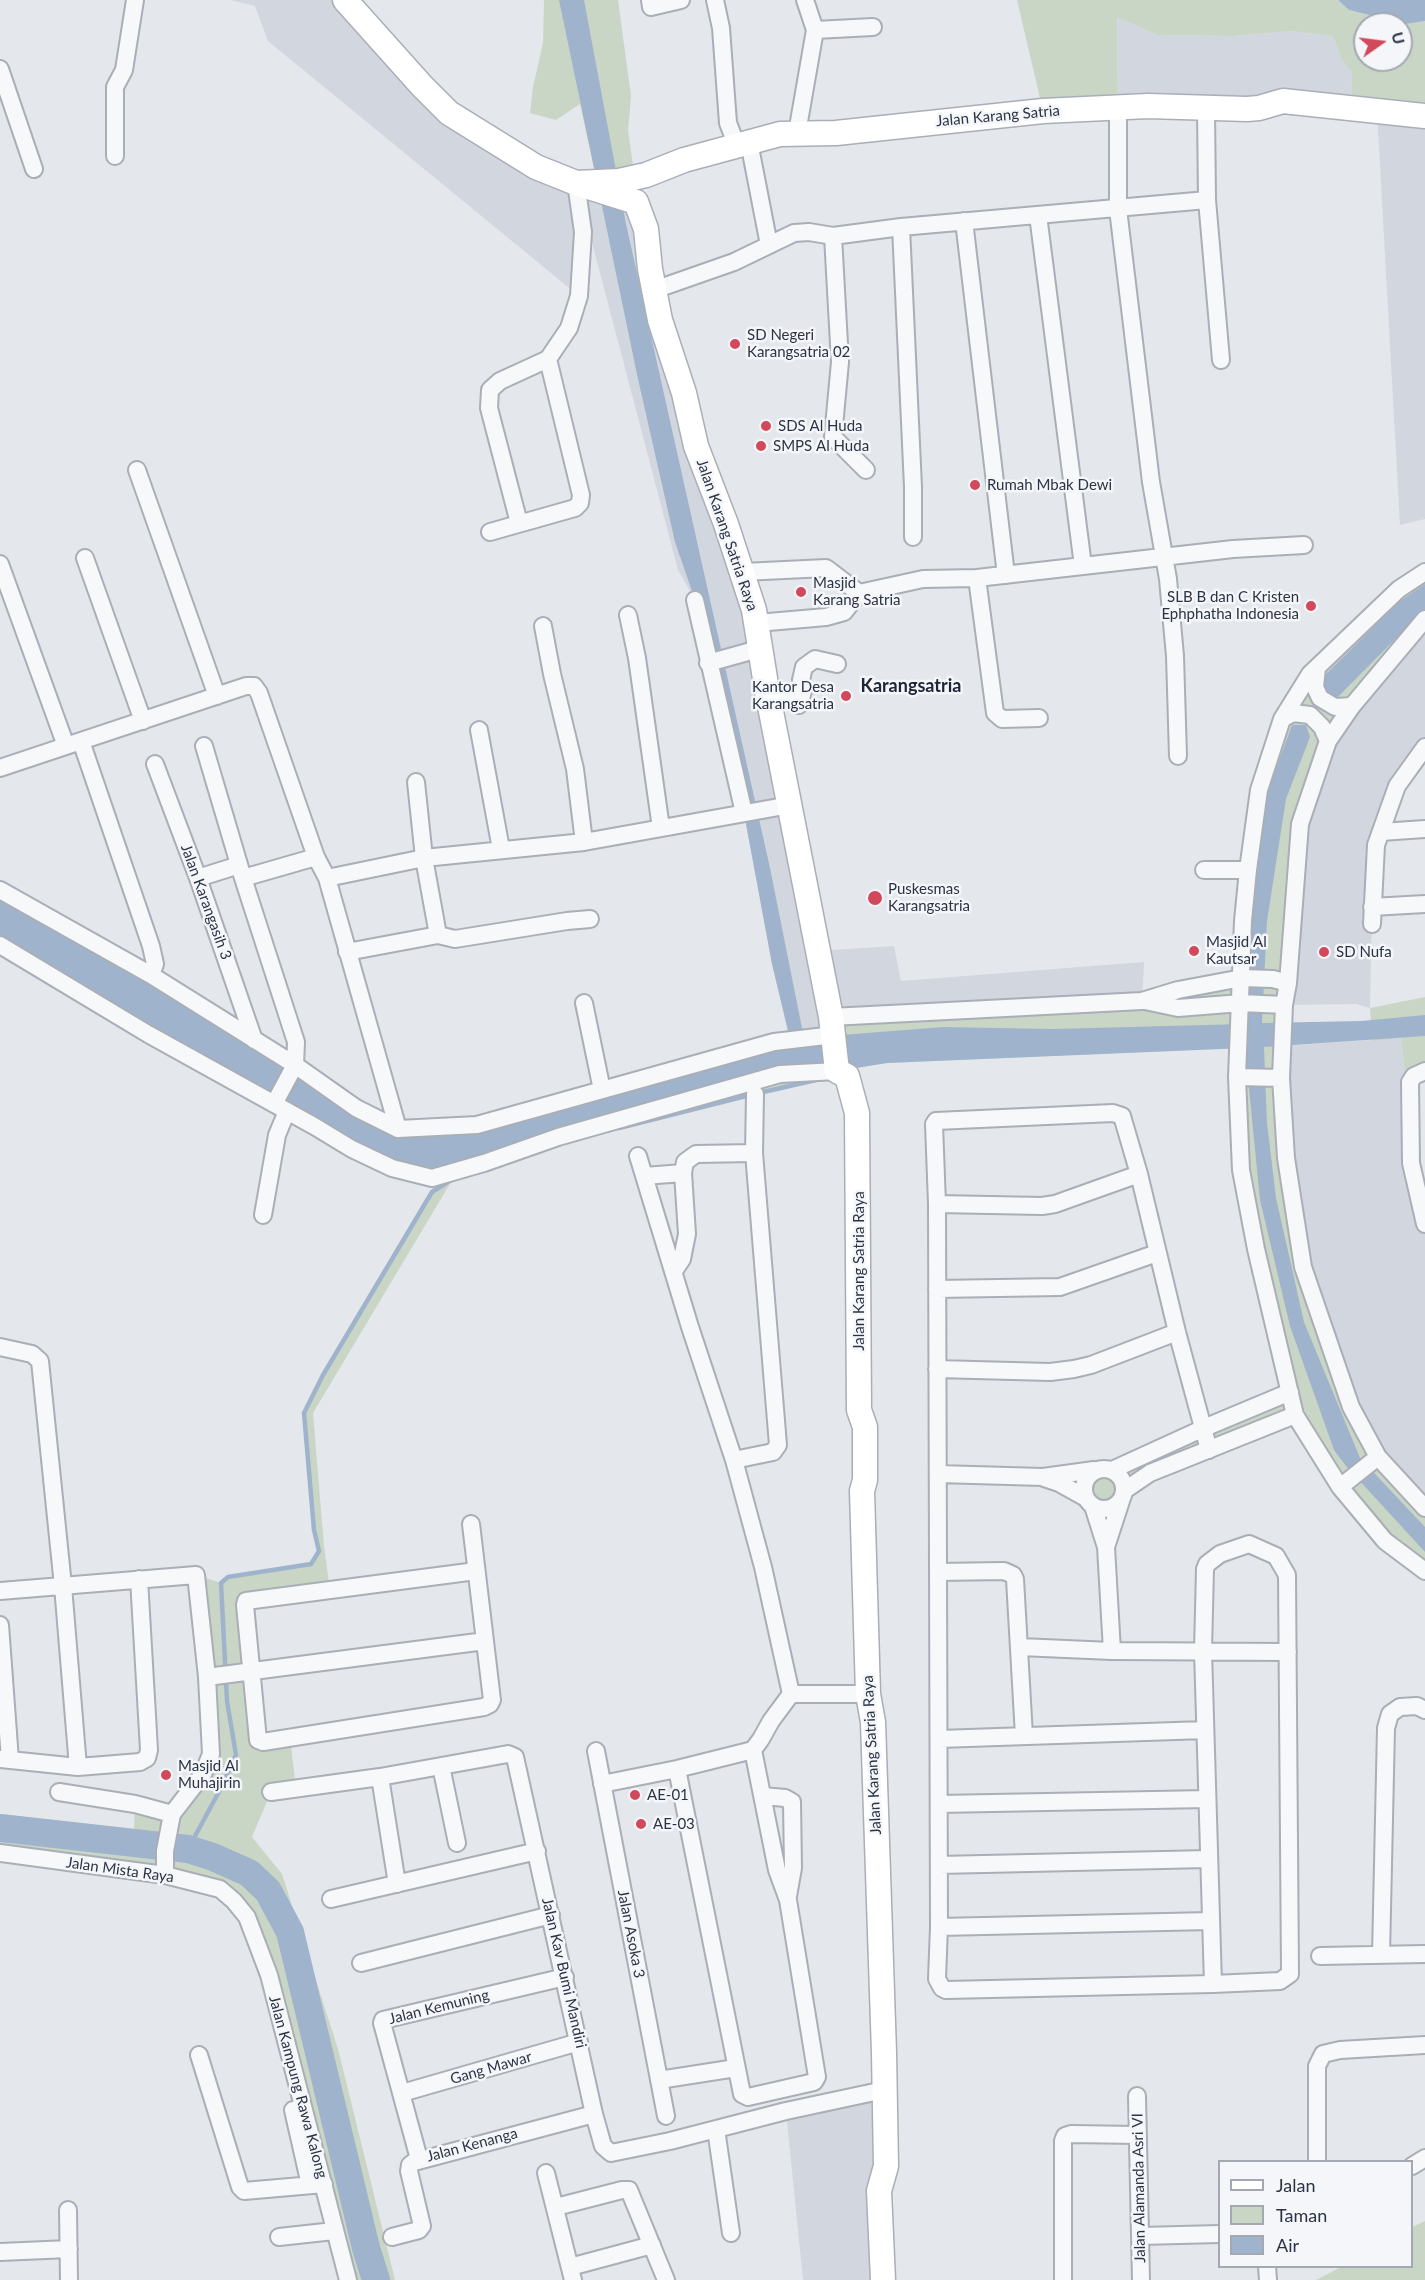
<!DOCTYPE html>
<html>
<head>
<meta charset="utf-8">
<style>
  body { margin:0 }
  #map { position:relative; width:1425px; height:2280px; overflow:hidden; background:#e4e7ec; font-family:Lato,sans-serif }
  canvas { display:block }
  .legend { position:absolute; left:1218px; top:2160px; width:195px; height:108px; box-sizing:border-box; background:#f4f6f9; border:2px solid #a4a8b1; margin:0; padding:8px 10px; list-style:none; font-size:18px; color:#2b3445 }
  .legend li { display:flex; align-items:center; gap:12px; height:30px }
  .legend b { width:30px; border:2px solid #a4a8b1 }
  .north { position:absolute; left:1353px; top:12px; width:60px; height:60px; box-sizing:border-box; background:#f4f6f9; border:2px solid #a4a8b1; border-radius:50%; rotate:76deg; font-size:16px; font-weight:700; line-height:24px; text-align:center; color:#2b3445 }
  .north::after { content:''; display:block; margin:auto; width:21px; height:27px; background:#d1495b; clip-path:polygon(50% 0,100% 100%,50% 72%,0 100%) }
</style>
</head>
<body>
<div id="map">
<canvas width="1425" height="2280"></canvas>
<ul class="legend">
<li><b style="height:8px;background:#fff"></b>Jalan</li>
<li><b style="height:16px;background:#c9d6c5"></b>Taman</li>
<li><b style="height:16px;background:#9fb4cc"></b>Air</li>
</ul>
<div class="north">U</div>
</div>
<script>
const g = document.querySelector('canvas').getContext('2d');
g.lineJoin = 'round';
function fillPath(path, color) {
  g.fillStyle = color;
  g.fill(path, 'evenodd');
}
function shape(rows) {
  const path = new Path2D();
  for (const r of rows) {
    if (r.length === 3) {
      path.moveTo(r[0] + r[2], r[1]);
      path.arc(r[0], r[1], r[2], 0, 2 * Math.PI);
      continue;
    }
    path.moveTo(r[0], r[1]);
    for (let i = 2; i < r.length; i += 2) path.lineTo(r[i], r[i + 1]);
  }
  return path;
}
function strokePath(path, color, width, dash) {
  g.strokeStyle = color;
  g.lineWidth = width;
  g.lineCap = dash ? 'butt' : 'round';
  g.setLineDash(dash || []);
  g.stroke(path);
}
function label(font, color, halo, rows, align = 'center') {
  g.font = font + ' Lato,sans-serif';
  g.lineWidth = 5;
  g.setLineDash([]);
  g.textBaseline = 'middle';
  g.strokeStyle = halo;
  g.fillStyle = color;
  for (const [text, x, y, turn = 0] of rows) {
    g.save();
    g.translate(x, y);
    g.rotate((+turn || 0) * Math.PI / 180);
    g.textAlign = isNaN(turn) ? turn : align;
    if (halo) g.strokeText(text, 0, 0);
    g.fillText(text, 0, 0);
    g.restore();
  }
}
const built = shape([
  [231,0,345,0,449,113,636,202,726,524,817,951,894,946,901,981,1144,962,1142,1001,790,1040,772,964,744,813,695,600,678,570,578,189,579,296,268,41,255,6],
  [1117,17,1157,35,1233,36,1291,31,1333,36,1342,60,1352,73,1351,108,1118,107],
  [1377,111,1425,116,1425,519,1400,525],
  [1425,619,1425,747,1381,832,1372,907,1370,1008,1356,1004,1284,1005,1300,824,1328,741],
  [1401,1038,1405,1073,1412,1079,1410,1082,1425,1224,1425,1508,1378,1457,1303,1267,1283,1046],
  [884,2090,883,2280,803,2280,786,2111]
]);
const green = shape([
  [544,0,618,0,631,96,628,131,634,172,595,173,580,104,556,120,530,113,533,87,543,43],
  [1017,0,1338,0,1349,10,1406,24,1425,21,1425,116,1351,108,1352,73,1342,60,1333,36,1291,31,1233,36,1157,35,1117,17,1118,107,1043,111],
  [1365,24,1401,24,1401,60,1365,60],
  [1425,572,1425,619,1352,706,1300,824,1283,1046,1303,1267,1352,1407,1425,1508,1425,1571,1385,1541,1295,1415,1125,1490,1106,1547,1093,1506,1059,1483,1103,1468,1113,1470,1289,1392,1256,1249,1239,1048,887,1063,837,1071,816,1080,785,1086,578,1138,454,1177,313,1413,324,1546,330,1590,249,1601,257,1737,290,1737,296,1789,271,1792,252,1837,282,1874,338,2049,395,2280,348,2280,262,1954,220,1889,0,1853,0,1814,134,1829,135,1804,172,1813,211,1754,196,1575,221,1583,228,1577,312,1564,319,1550,314,1530,304,1413,323,1375,432,1192,432,1178,780,1074,831,1017,1062,1006,1242,978,1259,790,1291,702],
  [1425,997,1425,1071,1412,1079,1405,1073,1401,1038,1372,1041,1370,1008],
  [1425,2221,1425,2280,1316,2280,1341,2267,1412,2266,1412,2227]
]);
const water = shape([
  [559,0,584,0,626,224,770,868,804,1038,943,1027,1053,1029,1244,1024,1247,968,1256,874,1266,796,1292,725,1306,725,1310,737,1286,799,1267,921,1262,1023,1361,1021,1425,1015,1425,1036,1264,1047,1267,1123,1276,1198,1304,1322,1360,1458,1425,1527,1425,1552,1346,1466,1334,1450,1290,1326,1260,1200,1245,1048,887,1063,837,1071,802,1072,414,1175,0,945,0,891,356,1108,433,1129,790,1039,772,964,743,808,695,600,675,542,638,379],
  [1338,0,1425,0,1425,21,1406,24,1349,10],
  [1425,584,1425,612,1412,622,1335,700,1322,696,1324,676,1400,601]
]);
const stream = shape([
  [759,1093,816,1080],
  [619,1128,750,1095],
  [188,1849,221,1788,236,1755,227,1701,221,1583,228,1577,311,1564,319,1551,314,1530,304,1413,323,1375,432,1192,451,1180]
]);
const river = shape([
  [0,1828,188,1849,213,1857,249,1873,268,1891,290,1932,366,2248,376,2280]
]);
const street = shape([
  [650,0,651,7,681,0],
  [715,0,721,28,728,123,737,146],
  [815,30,873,27],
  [0,69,34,169],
  [1118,107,1118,209,1151,482,1168,579,1175,656,1178,756],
  [1206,109,1207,200,1221,360],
  [797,133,815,30,805,0],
  [749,142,769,245],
  [115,156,115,87,124,70,135,0],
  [1038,215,1083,566],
  [964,221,1006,575],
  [901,227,913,487,913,537],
  [833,236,840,362,833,437,866,470],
  [654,290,734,262,794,233,809,232,833,236,901,227,1207,200],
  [137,470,217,696],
  [519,523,489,408,490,390,500,381,548,359,569,328,579,296,583,232,576,183],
  [490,532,575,508,580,503,581,495,548,359],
  [85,558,143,721],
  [0,564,66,746],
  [743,572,826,568,859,593],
  [1425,572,1399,589,1310,674,1282,719,1259,790,1248,870,1243,921,1237,1077,1241,1170,1256,1249,1295,1415,1340,1487,1385,1541,1425,1571],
  [977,578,995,713,1002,719,1039,718],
  [695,600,744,813],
  [628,615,637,658,661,828],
  [1425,619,1352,706,1328,741,1300,824,1288,983,1284,1005,1281,1078,1286,1158,1303,1267,1351,1407,1378,1457,1425,1508],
  [757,623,826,617,844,612,859,593,923,579,977,578,1233,549,1304,545],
  [543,626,552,674,575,769,584,842],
  [708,663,762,648],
  [1317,668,1315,687,1320,698,1335,707,1352,706],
  [767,691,799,705,803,691,801,680,804,667,815,659,837,664],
  [1282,719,1293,713,1310,715,1322,727,1328,741],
  [479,730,501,849],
  [81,741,151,946,155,964,151,975],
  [204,746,243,878,296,1042,295,1065,274,1104],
  [155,764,198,878,254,1040],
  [0,768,246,686,254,686,259,693,316,857,327,878,398,1129],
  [416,782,424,858,438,935],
  [1381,832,1425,829],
  [1204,870,1248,870],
  [198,878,239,865],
  [243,878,316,857],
  [327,878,424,858,584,842,790,805],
  [0,890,151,975,295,1065,356,1108,398,1129,477,1125,774,1042,834,1035],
  [1372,907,1425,904],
  [1372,924,1376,845,1397,786,1425,747],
  [0,945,148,1034,314,1126,352,1149,392,1168,432,1178,484,1163,558,1137,780,1074,837,1071],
  [347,952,438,935,455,939,567,921,590,919],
  [1145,1001,1178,1008,1241,1003,1284,1005],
  [584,1003,602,1090],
  [831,1017,1142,1001,1178,990,1242,978,1273,979,1288,983],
  [1425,1071,1414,1076,1410,1082,1411,1163,1425,1224],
  [1237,1077,1281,1078],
  [638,1156,690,1327,734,1460,763,1567,791,1694],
  [644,1176,683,1173],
  [937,1204,1042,1206,1055,1204,1139,1174],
  [263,1215,277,1135,287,1111],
  [674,1271,682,1259,687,1234,683,1173,685,1162,696,1154,754,1153],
  [937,1289,1060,1287,1157,1253],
  [0,1347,32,1354,40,1361,63,1586,78,1767],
  [937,1369,1050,1372,1074,1369,1091,1365,1177,1332],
  [1209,1450,1177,1332,1139,1174,1122,1116,1113,1113,936,1121,934,1124,937,1204,939,1927,937,1979,942,1988,946,1990,1213,1984,1280,1981,1290,1974,1287,1575,1276,1556,1249,1544,1220,1554,1207,1564,1205,1569,1203,1651,1213,1984],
  [734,1460,773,1452,778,1445,754,1153,755,1094],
  [1104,1489,20],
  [1112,1470,1204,1428,1290,1392],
  [938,1474,1043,1477,1094,1470],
  [1044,1478,1059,1483,1086,1498],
  [1340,1487,1378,1457],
  [1125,1490,1150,1473,1295,1415],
  [1093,1506,1106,1547,1112,1651],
  [471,1524,492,1700,490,1704,484,1707,263,1742,258,1740,245,1605,246,1601,476,1571],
  [1106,1547,1121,1501],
  [938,1572,1004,1571,1013,1575,1015,1579,1024,1736],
  [0,1591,196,1575,207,1677,211,1754,203,1774,172,1814,165,1851,165,1875],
  [0,1625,10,1760],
  [1020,1647,1112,1651,1288,1652],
  [207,1677,485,1641],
  [939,1739,1205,1730],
  [596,1751,666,2116],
  [0,1759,78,1767,140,1762,147,1758,149,1750,139,1579],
  [441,1766,457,1843],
  [677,1769,742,2094,748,2097,814,2082,817,2077,788,1900,777,1870,753,1750],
  [380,1777,397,1884],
  [602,1784,677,1769,753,1750,761,1739,771,1721,791,1694,868,1694],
  [59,1792,135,1804,172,1814],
  [271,1792,380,1777,508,1754,515,1757,594,2114,603,2146,611,2153,670,2141,786,2111,884,2090],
  [763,1796,785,1798,792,1802,793,1868,788,1896],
  [939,1804,1207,1799],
  [0,1853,165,1875,220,1889,234,1901,247,1917,269,1975,348,2280],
  [939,1865,1208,1859],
  [331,1899,537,1851],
  [939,1927,1210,1921],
  [1381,1955,1386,1728,1390,1714,1400,1707,1417,1706,1425,1710],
  [1320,1956,1425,1954],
  [361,1963,551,1915],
  [199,2055,240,2187,244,2191,324,2184],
  [659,2080,736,2068],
  [402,2093,579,2042],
  [1137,2096,1141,2280],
  [293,2110,310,2185],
  [716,2129,731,2233],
  [419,2159,382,2023,383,2020,565,1977],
  [1317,2162,1317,2066,1323,2054,1340,2050,1425,2045],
  [1412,2166,1425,2158],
  [546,2173,573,2280],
  [556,2207,622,2190,629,2190,666,2280],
  [68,2210,69,2280],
  [1140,2236,1220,2234],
  [279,2237,334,2231],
  [392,2237,419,2230,422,2226,409,2171,410,2165,414,2162,594,2114],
  [0,2252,69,2249],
  [1267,2266,1268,2280],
  [570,2267,652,2245],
  [1063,2280,1063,2141,1065,2136,1071,2134,1137,2135]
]);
const secondary = shape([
  [345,0,422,86,449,113,536,167,576,183,619,181,646,175,684,160,780,134,836,133,1043,111,1148,106,1247,109,1259,108,1283,101,1425,116],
  [576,183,636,202,646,229,650,269,660,320,684,393,696,446,726,524,754,610,767,691,831,1017,837,1071,847,1076,857,1113,859,1410,865,1427,865,1480,862,1491,868,1694,873,1722,884,2053,886,2166,879,2191,883,2280]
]);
const markers = [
  [735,344,6,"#d1495b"],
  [766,426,6,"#d1495b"],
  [761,446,6,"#d1495b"],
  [975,485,6,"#d1495b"],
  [801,592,6,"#d1495b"],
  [1311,606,6,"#d1495b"],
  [846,696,6,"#d1495b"],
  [875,898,8,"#d1495b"],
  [1194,951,6,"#d1495b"],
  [1324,952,6,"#d1495b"],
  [166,1775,6,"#d1495b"],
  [635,1795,6,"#d1495b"],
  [641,1824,6,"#d1495b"]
];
const streetNames = [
  ["Jalan Karang Satria",998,116,-5],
  ["Jalan Karang Satria Raya",727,535,71],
  ["Jalan Karangasih 3",206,902,70],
  ["Jalan Karang Satria Raya",859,1271,-90],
  ["Jalan Karang Satria Raya",872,1755,-93],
  ["Jalan Mista Raya",120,1870,8],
  ["Jalan Asoka 3",631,1934,79],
  ["Jalan Kav Bumi Mandiri",564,1973,77],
  ["Jalan Kemuning",439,2007,-14],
  ["Gang Mawar",491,2068,-16],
  ["Jalan Kampung Rawa Kalong",298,2087,75],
  ["Jalan Kenanga",472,2145,-15],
  ["Jalan Alamanda Asri VI",1139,2188,-91]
];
const poiNames = [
  ["SD Negeri",747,335],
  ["Karangsatria 02",747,352],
  ["SDS Al Huda",778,426],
  ["SMPS Al Huda",773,446],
  ["Rumah Mbak Dewi",987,485],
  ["Masjid",813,583],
  ["Karang Satria",813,600],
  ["SLB B dan C Kristen",1299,597,"right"],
  ["Ephphatha Indonesia",1299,614,"right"],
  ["Kantor Desa",834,687,"right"],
  ["Karangsatria",834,704,"right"],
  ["Puskesmas",888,889],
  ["Karangsatria",888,906],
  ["Masjid Al",1206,942],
  ["Kautsar",1206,959],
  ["SD Nufa",1336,952],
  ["Masjid Al",178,1766],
  ["Muhajirin",178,1783],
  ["AE-01",647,1795],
  ["AE-03",653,1824]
];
const quarterNames = [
  ["Karangsatria",911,686]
];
fillPath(built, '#d2d6de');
fillPath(green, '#c9d6c5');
fillPath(water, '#9fb4cc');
strokePath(stream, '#9fb4cc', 4.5);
strokePath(river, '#9fb4cc', 28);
strokePath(street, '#a9aeb7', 20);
strokePath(secondary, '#a9aeb7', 27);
strokePath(street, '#f7f8fa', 16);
strokePath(secondary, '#fff', 24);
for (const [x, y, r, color] of markers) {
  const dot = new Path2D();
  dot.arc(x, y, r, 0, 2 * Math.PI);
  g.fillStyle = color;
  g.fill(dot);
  strokePath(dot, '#f4f6f9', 2);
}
label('15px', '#2b3445', '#f4f6f9', streetNames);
label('15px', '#2b3445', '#f4f6f9', poiNames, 'left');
label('bold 18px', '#1d2536', '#f4f6f9', quarterNames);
</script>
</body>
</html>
